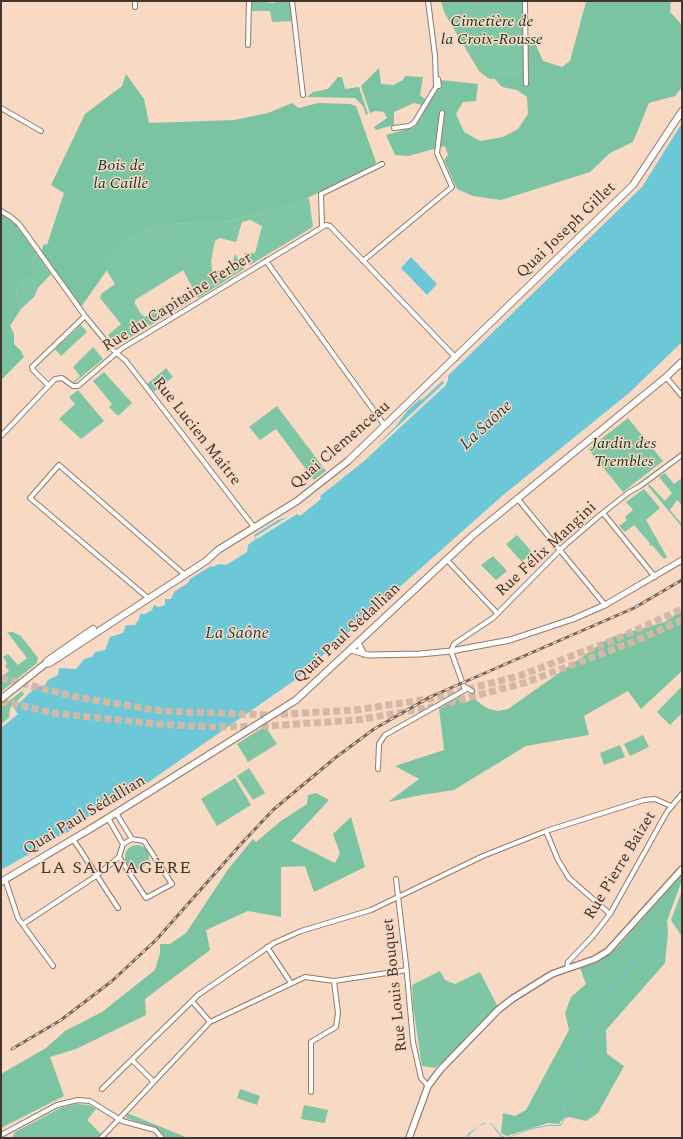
<!DOCTYPE html>
<html>
<head>
<meta charset="utf-8">
<style>
  body { margin:0 }
  #map { position:relative; width:683px; height:1139px; overflow:hidden; background:#f7d9c4; font-family:Spectral,serif }
  canvas { display:block }
  .frame { position:absolute; inset:0; border:2px solid #42362e; pointer-events:none }
</style>
</head>
<body>
<div id="map">
<canvas width="683" height="1139"></canvas>
<div class="frame"></div>
</div>
<script>
const g = document.querySelector('canvas').getContext('2d');
g.lineJoin = 'round';
function fillPath(path, color) {
  g.fillStyle = color;
  g.fill(path, 'evenodd');
}
function shape(rows) {
  const path = new Path2D();
  for (const r of rows) {
    if (r.length === 3) {
      path.moveTo(r[0] + r[2], r[1]);
      path.arc(r[0], r[1], r[2], 0, 2 * Math.PI);
      continue;
    }
    path.moveTo(r[0], r[1]);
    for (let i = 2; i < r.length; i += 2) path.lineTo(r[i], r[i + 1]);
  }
  return path;
}
function strokePath(path, color, width, dash) {
  g.strokeStyle = color;
  g.lineWidth = width;
  g.lineCap = dash ? 'butt' : 'round';
  g.setLineDash(dash || []);
  g.stroke(path);
}
function label(font, color, halo, rows, align = 'center') {
  g.font = font + ' Spectral,serif';
  g.lineWidth = 3;
  g.setLineDash([]);
  g.textBaseline = 'middle';
  g.strokeStyle = halo;
  g.fillStyle = color;
  for (const [text, x, y, turn = 0] of rows) {
    g.save();
    g.translate(x, y);
    g.rotate((+turn || 0) * Math.PI / 180);
    g.textAlign = isNaN(turn) ? turn : align;
    if (halo) g.strokeText(text, 0, 0);
    g.fillText(text, 0, 0);
    g.restore();
  }
}
const green = shape([
  [252,1,275,3,275,1,291,1,294,21,272,22,270,11,252,11],
  [441,1,523,1,523,78,489,79,479,71,445,14],
  [309,198,313,227,250,265,244,253,255,253,262,226,250,220,242,222,236,242,219,238,215,241,211,261,212,270,230,272,235,254,244,269,198,298,183,270,135,300,135,304,141,314,145,317,183,294,191,301,121,343,113,342,108,335,121,324,100,298,101,294,115,284,100,259,128,238,156,226,190,222,224,222],
  [36,253,51,274,38,288,34,297,21,309,16,297,17,289],
  [81,325,87,332,61,356,55,349],
  [93,347,103,359,74,383,73,382,80,376,73,367],
  [166,368,173,377,154,392,147,384],
  [104,372,132,403,118,416,109,407,112,404,93,381],
  [78,390,104,421,81,439,59,419,75,404,69,397],
  [277,406,326,471,314,480,276,429,260,440,249,427],
  [628,418,663,461,623,492,588,449],
  [665,473,674,484,682,478,682,505,677,500,670,510,682,524,682,527,648,486,649,484,665,501,672,493,659,477],
  [644,489,660,508,646,520,667,557,664,559,652,545,650,546,649,542,634,525,625,532,619,526,627,520,625,517,633,510,626,502],
  [517,535,532,552,522,562,506,544],
  [493,556,507,571,496,580,481,565],
  [7,632,13,632,21,636,38,658,37,663,1,692,1,677,9,671,5,666,7,663,3,657,8,654,18,665,27,658],
  [682,686,682,713,670,725,657,712],
  [22,691,24,694,10,708,9,718,1,724,1,707],
  [265,726,277,744,248,762,237,744],
  [643,735,649,747,630,756,624,744],
  [620,745,625,757,604,765,600,753],
  [249,768,265,793,253,800,237,776],
  [235,778,251,805,217,826,201,799],
  [137,857,12],
  [682,891,682,937,671,920],
  [440,971,445,980,455,984,480,972,498,1007,444,1061,435,1068,422,1066,413,1006,412,985],
  [240,1089,260,1096,257,1105,237,1098],
  [75,1104,89,1105,96,1109,87,1120,101,1134,97,1138,12,1138,15,1132,38,1120,60,1108],
  [304,1105,328,1110,325,1123,301,1119],
  [127,1113,188,1138,166,1138,156,1128,126,1118]
]);
const forest = shape([
  [593,1,671,1,670,12,682,25,682,87,675,96,649,103,633,142,610,153,590,172,501,200,473,196,457,189,444,160,448,155,445,146,408,156,395,155,386,135,414,127,417,124,441,80,478,84,476,101,463,102,456,114,464,132,480,141,503,137,518,129,528,114,527,97,517,90,502,87,494,78,528,78,527,36,533,38,543,61,562,67,570,61,586,2],
  [379,68,381,84,393,85,403,80,405,76,423,77,420,95,425,99,422,105,414,103,394,112,394,125,376,130,374,127,387,118,384,112,375,111,370,113,361,86],
  [126,74,144,99,149,123,234,120,268,113,292,103,299,108,318,103,350,104,356,106,376,162,372,168,303,200,224,222,190,222,156,226,128,238,101,259,107,270,81,307,41,252,44,244,47,245,64,193,51,185,85,114,122,86],
  [338,77,342,77,345,89,359,87,368,114,366,115,363,106,355,98,307,97,313,92,328,89],
  [1,213,14,222,36,253,31,263,35,272,29,277,24,277,17,289,16,297,21,309,10,326,14,334,14,344,21,351,24,357,1,380],
  [682,610,682,671,641,709,628,691,584,716,589,735,526,746,454,790,421,795,388,802,419,779,395,766,444,750,439,708,462,696,465,703,474,698,482,705,489,709,498,711,508,709,609,638,665,622],
  [316,793,329,800,291,841,335,863,340,853,333,834,351,817,365,867,314,892,305,866,281,867,281,917,248,911,206,930,210,950,145,999,146,1015,76,1049,50,1057,64,1096,1,1128,1,1074,46,1048,65,1031,102,1012,155,970,160,953,160,944,170,944,186,933,229,868,253,839,256,842,281,821,307,804,308,795],
  [682,874,682,880,667,921,668,933,665,963,606,1030,607,1054,624,1066,598,1113,586,1121,569,1117,562,1119,559,1124,548,1123,507,1136,501,1133,503,1113,515,1116,526,1110,569,1030,565,1013,571,997,586,984,580,968,596,963,616,949]
]);
const water = shape([
  [682,123,682,342,680,344,629,393,502,496,295,680,143,786,141,784,69,829,70,831,38,847,38,849,1,870,1,728,18,714,14,708,36,687,45,685,48,680,58,675,59,668,76,669,84,659,92,657,95,652,105,650,110,637,123,633,126,625,135,625,139,619,140,614,145,614,152,610,154,605,159,607,165,605,165,599,171,599,174,592,188,583,190,579,211,566,213,567,219,564,226,565,247,552,248,545,256,539,254,535,278,520,287,517,305,501,307,503,356,464,355,462,376,446,396,426,407,411,420,399,422,400,456,368,642,187],
  [411,257,437,284,427,295,401,268],
  [668,924,666,931,652,943,641,959,635,962,617,984,609,998,605,1002,592,1021,586,1046,582,1057,577,1067,577,1070,574,1081,565,1102,564,1120,562,1124,560,1126,548,1126,532,1129,508,1138,505,1138,502,1137,497,1132,492,1125,486,1123,479,1126,466,1138,468,1134,483,1123,492,1124,502,1136,507,1138,532,1128,548,1125,559,1125,562,1123,564,1102,574,1081,576,1066,585,1048,591,1021,604,1001,609,998,616,983,634,961,641,958,651,943,665,930]
]);
const pier = shape([
  [448,373,448,380,446,385,363,462,320,496,321,499,300,516,297,514,257,539,255,537,287,517,305,501,307,503,356,464,355,462,382,441,444,383,441,379]
]);
const trunkTunnel = shape([
  [1,678,76,697,162,711,268,715,356,710,429,699,519,676,614,640,682,609],
  [1,701,53,713,157,724,211,727,268,726,357,720,432,707,524,683,633,642,682,620]
]);
const minor = shape([
  [292,1,303,95],
  [428,1,435,56],
  [525,1,526,84],
  [135,7,135,1],
  [248,45,249,1],
  [438,79,439,86],
  [1,108,41,131],
  [394,128,409,126,414,123,436,87,435,54],
  [1,211,11,217,19,224,85,316,112,349,126,361,254,527],
  [322,227,321,194,382,164],
  [266,261,385,426],
  [363,261,452,187,437,153,442,113],
  [666,377,682,396],
  [49,386,33,370,32,367,85,316],
  [1,436,55,379,62,378,73,386,78,386,121,349,326,225,330,226,456,358],
  [517,498,605,605],
  [603,513,655,577],
  [446,559,497,613],
  [148,598,30,498,59,465,185,575],
  [465,687,472,691],
  [378,769,379,744,385,735,465,690,451,651,454,644,493,618,564,546,599,516,628,493,640,486,682,455],
  [116,813,132,839],
  [108,818,123,844],
  [546,831,558,860,569,878,610,914],
  [73,839,118,908],
  [132,839,144,841,172,884,146,898,119,857,123,844,132,839],
  [5,879,18,918,53,966],
  [396,879,406,964,413,1042,421,1078,428,1086],
  [23,924,96,876,119,857],
  [267,947,291,983],
  [567,969,568,962,592,937,610,914,667,812,682,794],
  [192,1001,210,1022],
  [132,1060,153,1081],
  [102,1089,198,995,274,943,301,931,371,910,483,856,546,831,644,800,655,799,671,806],
  [311,1092,311,1042,336,1027,338,1013,334,981],
  [1,1135,57,1105,78,1100,90,1101,122,1121,155,1130,162,1138],
  [101,1138,210,1022,305,977,334,981,407,970]
]);
const tertiary = shape([
  [358,643,364,654],
  [351,650,368,655,420,654,451,651,510,640,573,619,605,605,682,560]
]);
const secondary = shape([
  [409,1138,428,1086,440,1070,498,1010,512,999,552,974,595,959,608,951,682,869]
]);
const primary = shape([
  [47,661,93,629],
  [1,699,45,664,50,663,206,561,218,550,297,501,348,461,633,185,682,111],
  [1,882,100,823,296,700,472,536,666,377,682,362]
]);
const rail = shape([
  [12,1049,61,1020,112,981,156,940,241,844,273,810,335,758,374,729,430,697,634,608,682,580]
]);
const parkNames = [
  ["Cimetière de",492,23],
  ["la Croix-Rousse",492,41],
  ["Bois de",121,167],
  ["la Caille",121,185],
  ["Jardin des",624,445],
  ["Trembles",624,463]
];
const streetNames = [
  ["Quai Joseph Gillet",567,231,-44],
  ["Rue du Capitaine Ferber",178,303,-32],
  ["Rue Lucien Maître",196,432,52],
  ["Quai Clemenceau",341,446,-41],
  ["Rue Félix Mangini",547,550,-43],
  ["Quai Paul Sédallian",348,634,-43],
  ["Quai Paul Sédallian",85,816,-31],
  ["Rue Pierre Baizet",621,866,-59],
  ["Rue Louis Bouquet",396,985,-96]
];
const waterNames = [
  ["La Saône",487,426,-43],
  ["La Saône",237,635]
];
const quarterNames = [
  ["LA SAUVAGÈRE",116,869]
];
fillPath(green, '#7fc6a4');
fillPath(forest, '#7bc4a2');
fillPath(water, '#6cc8d6');
fillPath(pier, '#f7d9c4');
strokePath(trunkTunnel, '#d3b8a6', 7, [7, 3.5]);
strokePath(minor, '#947966', 6);
strokePath(tertiary, '#947966', 7);
strokePath(secondary, '#947966', 8);
strokePath(primary, '#947966', 8);
strokePath(minor, '#fff', 4);
strokePath(tertiary, '#fff', 5);
strokePath(secondary, '#fff', 5.5);
strokePath(primary, '#fff', 6);
strokePath(rail, '#77665a', 3);
strokePath(rail, '#f7d9c4', 1.5, [4.5]);
label('italic 16px', '#133526', '#f7d9c4', parkNames);
label('16px', '#42362e', '#f7d9c4', streetNames);
label('italic 17px', '#1d474e', '#f7d9c4', waterNames);
g.letterSpacing = '1px';
label('18px', '#42362e', '#f7d9c4', quarterNames);
g.letterSpacing = '0px';
</script>
</body>
</html>
